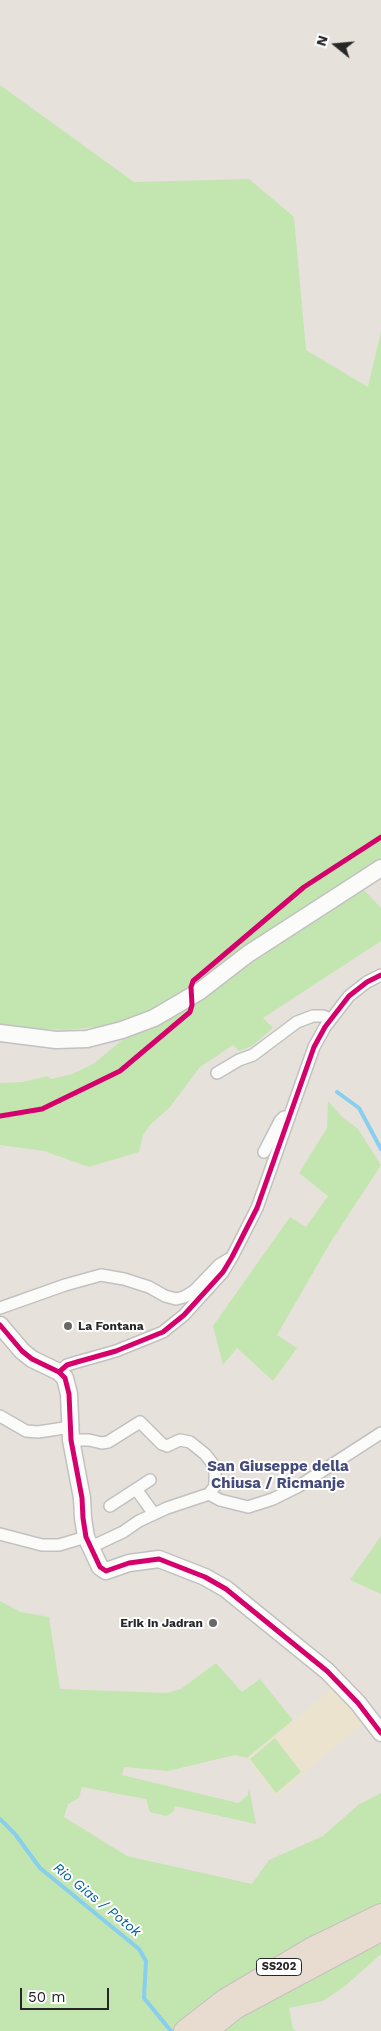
<!DOCTYPE html>
<html>
<head>
<meta charset="utf-8">
<style>
  body { margin:0 }
  #map { position:relative; width:381px; height:2031px; overflow:hidden; background:#e6e2db; font-family:"Work Sans",sans-serif }
  canvas { display:block }
  .north { position:absolute; left:311px; top:20px; width:50px; height:50px; -webkit-text-stroke:4px #fff; paint-order:stroke; rotate:287deg; font-size:14px; font-weight:700; line-height:20px; text-align:center; color:#272727 }
  .north::after { content:''; display:block; margin:auto; width:18px; height:22px; background:#272727; clip-path:polygon(50% 0,100% 100%,50% 72%,0 100%) }
  .scale { position:absolute; left:20px; top:1988px; width:89px; height:22px; box-sizing:border-box; border:2px solid #272727; border-top:0; padding-left:6px; font-size:15px; line-height:18px; white-space:nowrap; color:#272727; -webkit-text-stroke:4px #fff; paint-order:stroke }
</style>
</head>
<body>
<div id="map">
<canvas width="381" height="2031"></canvas>
<div class="north">N</div>
<div class="scale">50 m</div>
</div>
<script>
const g = document.querySelector('canvas').getContext('2d');
g.lineJoin = 'round';
function fillPath(path, color) {
  g.fillStyle = color;
  g.fill(path, 'evenodd');
}
function shape(rows) {
  const path = new Path2D();
  for (const r of rows) {
    path.moveTo(r[0], r[1]);
    for (let i = 2; i < r.length; i += 2) path.lineTo(r[i], r[i + 1]);
  }
  return path;
}
function strokePath(path, color, width, dash) {
  g.strokeStyle = color;
  g.lineWidth = width;
  g.lineCap = dash ? 'butt' : 'round';
  g.setLineDash(dash || []);
  g.stroke(path);
}
function label(font, color, halo, rows, align = 'center') {
  g.font = font + ' "Work Sans",sans-serif';
  g.lineWidth = 4;
  g.setLineDash([]);
  g.textBaseline = 'middle';
  g.strokeStyle = halo;
  g.fillStyle = color;
  for (const [text, x, y, turn = 0] of rows) {
    g.save();
    g.translate(x, y);
    g.rotate((+turn || 0) * Math.PI / 180);
    g.textAlign = isNaN(turn) ? turn : align;
    if (halo) g.strokeText(text, 0, 0);
    g.fillText(text, 0, 0);
    g.restore();
  }
}
const education = shape([
  [331,1690,363,1723,276,1797,247,1758]
]);
const green = shape([
  [0,85,134,182,249,179,294,217,306,350,368,387,381,331,381,859,271,929,186,993,155,1009,112,1025,68,1030,20,1028,0,1024],
  [361,887,381,908,381,941,263,1018,273,1028,252,1046,239,1051,233,1045,200,1067,170,1107,150,1125,143,1135,139,1152,89,1167,44,1151,0,1145,0,1083,23,1082,47,1076,51,1079,72,1074,93,1064,126,1037,192,1005],
  [328,1101,342,1117,358,1129,381,1165,330,1243,277,1335,297,1348,273,1381,237,1348,223,1365,213,1326,290,1217,306,1227,328,1196,299,1173,327,1128],
  [381,1536,381,1594,350,1580],
  [0,1601,21,1612,49,1617,60,1689,167,1693,181,1689,216,1663,242,1692,260,1679,293,1720,247,1758,235,1755,168,1771,124,1767,122,1775,238,1803,248,1795,249,1787,256,1824,175,1806,173,1812,166,1816,150,1812,146,1799,82,1787,79,1798,68,1804,64,1817,127,1856,252,1884,269,1860,323,1836,358,1805,381,1793,381,1954,345,1986,323,2001,289,2008,293,2029,296,2031,0,2031],
  [275,1738,301,1772,276,1793,250,1759]
]);
const stream = shape([
  [337,1092,359,1108,381,1149],
  [0,1819,15,1834,40,1868,139,1949,146,1961,144,1998,171,2031]
]);
const street = shape([
  [217,1073,239,1060,253,1055,297,1022,313,1016,323,1016,330,1019],
  [264,1152,280,1121,284,1117,288,1118],
  [0,1308,65,1285,101,1275,124,1279,149,1287,165,1296,176,1299,184,1297,194,1291,219,1265,229,1259],
  [59,1372,67,1365,77,1362,116,1351,163,1332,184,1315,223,1272,232,1257,257,1208,314,1047,325,1027,349,996,367,982,381,975],
  [0,1416,26,1431,38,1432,71,1427],
  [71,1440,89,1440,102,1443,108,1442,140,1422,162,1444,167,1446,180,1440,190,1442,205,1454,212,1463,215,1471,215,1486,209,1494,167,1508,139,1521,123,1532,91,1547],
  [136,1489,154,1514],
  [209,1494,220,1500,248,1507,273,1499,299,1486,381,1433],
  [110,1506,150,1480],
  [0,1534,42,1545,59,1545,86,1537]
]);
const secondary = shape([
  [0,1033,56,1040,87,1039,122,1030,154,1018,200,991,248,954,381,868],
  [0,1325,22,1351,32,1359,59,1372,65,1378,69,1394,71,1440,82,1498,83,1518,86,1537,100,1567,106,1571,129,1563,159,1559,205,1577,226,1589,327,1671,358,1703,381,1733]
]);
const highway = shape([
  [184,2031,225,1999,311,1948,381,1914],
  [208,2031,235,2009,381,1931]
]);
const cycleway = shape([
  [0,1116,42,1109,120,1071,190,1012,192,1005,191,987,193,981,304,887,381,837],
  [0,1325,22,1351,32,1359,59,1372,65,1378,69,1394,71,1440,82,1498,83,1518,86,1537,100,1567,106,1571,129,1563,159,1559,205,1577,226,1589,327,1671,358,1703,381,1733],
  [59,1372,67,1365,77,1362,116,1351,163,1332,184,1315,223,1272,232,1257,257,1208,314,1047,325,1027,349,996,367,982,381,975]
]);
const markers = [
  [68,1326,5,"#6a6866"],
  [213,1623,5,"#6a6866"]
];
const shields = [
  [279,1967,45]
];
const shieldNames = [
  ["SS202",279,1967]
];
const poiNames = [
  ["La Fontana",78,1326],
  ["Erik in Jadran",203,1623,"right"]
];
const waterNames = [
  ["Rio Gias / Potok",97,1900,39]
];
const quarterNames = [
  ["San Giuseppe della",278,1467],
  ["Chiusa / Ricmanje",278,1484]
];
fillPath(education, '#ebe3ce');
fillPath(green, '#c3e5b0');
strokePath(stream, '#87ceef', 4);
strokePath(street, '#c2c1c2', 14);
strokePath(secondary, '#c2c1c2', 19);
strokePath(highway, '#c3c1bf', 22);
strokePath(street, '#fbfbfa', 11);
strokePath(secondary, '#fbfbfa', 16);
strokePath(highway, '#e8dcd1', 20);
strokePath(cycleway, '#d6006c', 5);
for (const [x, y, r, color] of markers) {
  const dot = new Path2D();
  dot.arc(x, y, r, 0, 2 * Math.PI);
  g.fillStyle = color;
  g.fill(dot);
  strokePath(dot, '#fff', 2);
}
for (const [x, y, w] of shields) {
  const box = new Path2D();
  box.roundRect(x - w / 2, y - 8.5, w, 17, 4);
  g.fillStyle = '#fff';
  g.fill(box);
  strokePath(box, '#272727', 1);
}
label('bold 11px', '#272727', null, shieldNames);
label('bold 12px', '#272727', '#fff', poiNames, 'left');
label('italic 14px', '#02609f', '#fff', waterNames);
label('bold 15px', '#444b7a', '#fff', quarterNames);
</script>
</body>
</html>
